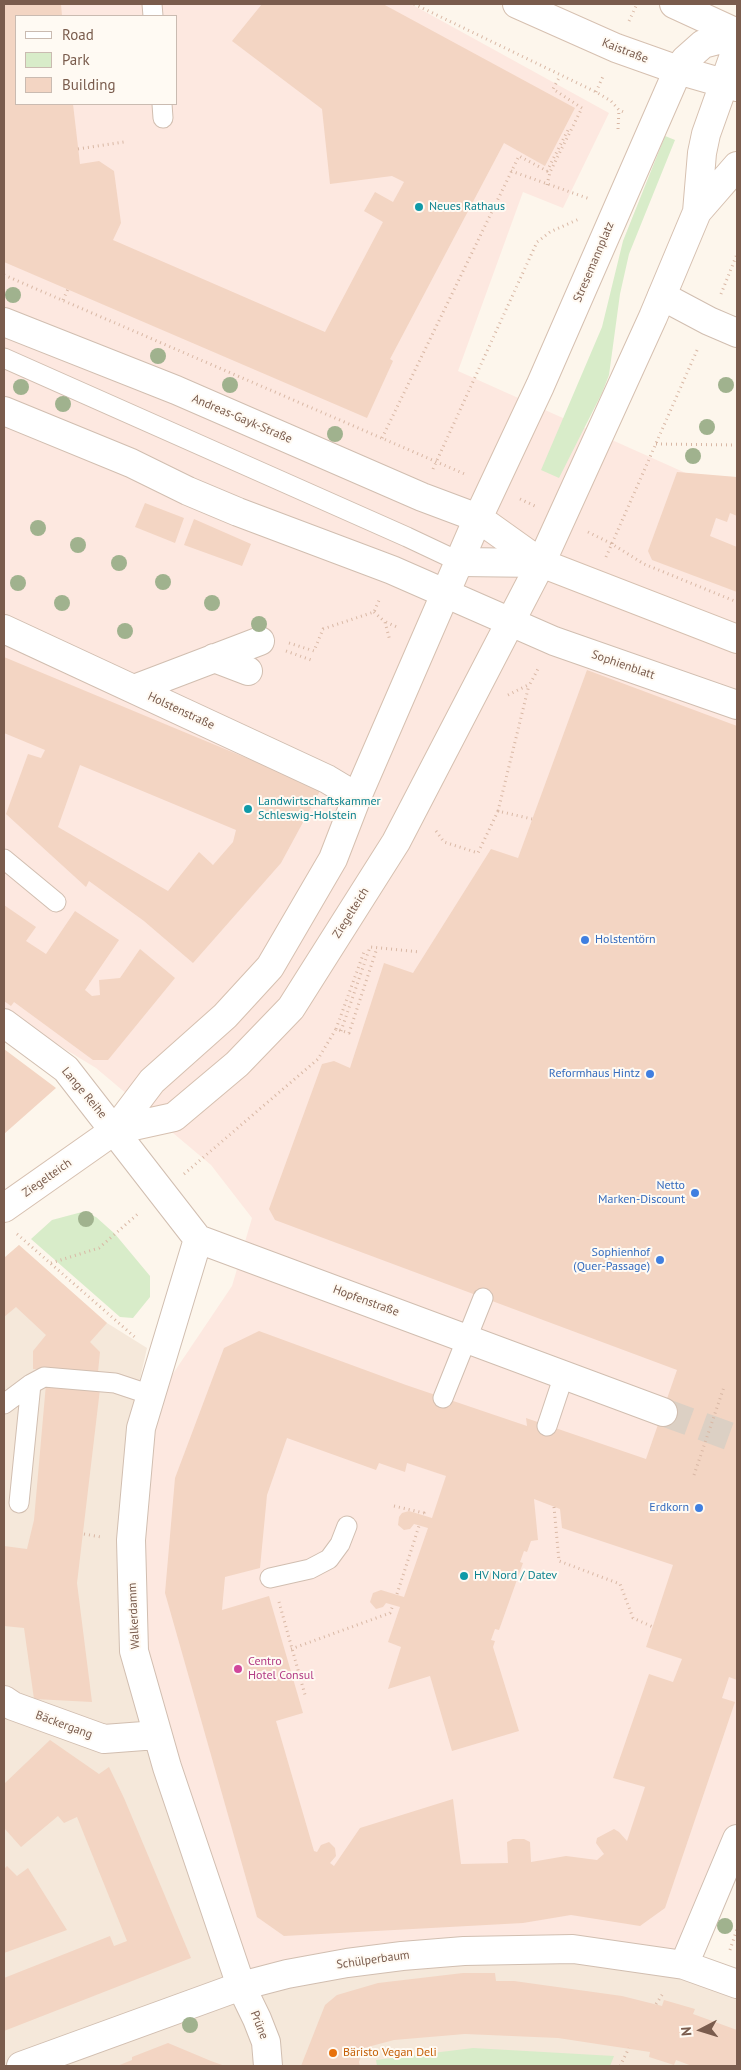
<!DOCTYPE html>
<html>
<head>
<meta charset="utf-8">
<style>
  body { margin:0 }
  #map { position:relative; width:741px; height:2070px; overflow:hidden; background:#fdf6ec; font-family:"PT Sans",sans-serif }
  canvas { display:block }
  .frame { position:absolute; inset:0; border:5px solid #7a5c4d; pointer-events:none }
  .legend { position:absolute; left:15px; top:15px; width:162px; height:90px; box-sizing:border-box; background:#fffaf3; border:1px solid #cabbb1; margin:0; padding:6px 9px; list-style:none; font-size:15px; color:#7a5c4d }
  .legend li { display:flex; align-items:center; gap:10px; height:25px }
  .legend b { width:25px; border:1px solid #cabbb1 }
  .north { position:absolute; left:676px; top:2005px; width:50px; height:50px; -webkit-text-stroke:4px #fffaf3; paint-order:stroke; rotate:265deg; font-size:14px; font-weight:700; line-height:20px; text-align:center; color:#7a5c4d }
  .north::after { content:''; display:block; margin:auto; width:18px; height:22px; background:#7a5c4d; clip-path:polygon(50% 0,100% 100%,50% 72%,0 100%) }
</style>
</head>
<body>
<div id="map">
<canvas width="741" height="2070"></canvas>
<div class="frame"></div>
<ul class="legend">
<li><b style="height:6px;background:#fff"></b>Road</li>
<li><b style="height:14px;background:#d8ecc9"></b>Park</li>
<li><b style="height:14px;background:#f3d5c3"></b>Building</li>
</ul>
<div class="north">N</div>
</div>
<script>
const g = document.querySelector('canvas').getContext('2d');
g.lineJoin = 'round';
function fillPath(path, color) {
  g.fillStyle = color;
  g.fill(path, 'evenodd');
}
function shape(rows) {
  const path = new Path2D();
  for (const r of rows) {
    path.moveTo(r[0], r[1]);
    for (let i = 2; i < r.length; i += 2) path.lineTo(r[i], r[i + 1]);
  }
  return path;
}
function strokePath(path, color, width, dash) {
  g.strokeStyle = color;
  g.lineWidth = width;
  g.lineCap = dash ? 'butt' : 'round';
  g.setLineDash(dash || []);
  g.stroke(path);
}
function label(font, color, halo, rows, align = 'center') {
  g.font = font + ' "PT Sans",sans-serif';
  g.lineWidth = 4;
  g.setLineDash([]);
  g.textBaseline = 'middle';
  g.strokeStyle = halo;
  g.fillStyle = color;
  for (const [text, x, y, turn = 0] of rows) {
    g.save();
    g.translate(x, y);
    g.rotate((+turn || 0) * Math.PI / 180);
    g.textAlign = isNaN(turn) ? turn : align;
    if (halo) g.strokeText(text, 0, 0);
    g.fillText(text, 0, 0);
    g.restore();
  }
}
const residential = shape([
  [19,1245,107,1323,147,1348,125,1445,573,1949,737,1984,737,2066,4,2066,4,1258]
]);
const commercial = shape([
  [4,4,411,4,609,113,563,208,523,192,458,371,737,496,737,1839,684,1965,573,1949,241,1986,123,1637,125,1445,232,1286,252,1218,211,1165,96,1068,4,1012],
  [16,16,176,16,176,104,16,104]
]);
const green = shape([
  [665,136,675,140,629,254,620,294,609,375,602,393,559,478,541,470,602,327,623,241],
  [82,1212,96,1217,115,1234,150,1276,150,1297,133,1318,120,1317,31,1239,52,1220],
  [473,2048,614,2056,610,2066,377,2066,376,2060]
]);
const building = shape([
  [4,4,61,4,62,16,16,16,16,104,73,104,80,164,99,161,114,171,121,223,113,240,325,332,383,222,364,211,375,192,393,202,404,182,392,176,330,184,322,109,232,41,262,4,383,4,575,108,545,166,504,143,390,359,393,361,367,418,4,262],
  [677,472,737,477,737,516,730,513,727,522,716,518,710,536,737,547,737,592,652,560,648,551],
  [145,503,184,518,175,543,135,527],
  [194,519,251,544,242,566,184,545],
  [4,657,321,789,281,863,193,963,144,921,89,881,86,887,6,814,28,754,41,758,45,750,4,733],
  [80,765,236,830,233,842,213,865,199,852,168,891,58,827],
  [587,670,737,726,737,1680,729,1677,722,1698,735,1702,665,1908,640,1926,571,1915,523,1923,284,1936,257,1917,165,1593,175,1478,224,1348,259,1331,406,1385,527,1426,526,1418,646,1459,677,1370,275,1220,269,1209,322,1064,334,1061,350,1068,384,963,413,973,491,849,518,858],
  [287,1438,376,1470,379,1463,405,1472,407,1463,446,1476,432,1518,409,1511,402,1513,399,1517,398,1525,404,1530,410,1529,414,1524,428,1528,404,1597,381,1590,373,1593,370,1602,376,1609,383,1607,386,1603,400,1607,388,1642,401,1647,388,1689,430,1676,452,1751,519,1731,493,1647,495,1641,491,1640,495,1629,499,1630,523,1563,520,1562,524,1551,527,1552,531,1541,538,1540,534,1499,560,1509,562,1528,673,1565,646,1647,682,1659,673,1682,649,1674,613,1778,645,1787,627,1841,619,1832,614,1829,597,1838,596,1843,604,1854,597,1860,566,1856,531,1862,530,1842,524,1839,513,1839,507,1842,508,1863,461,1864,453,1799,360,1828,334,1866,330,1863,336,1856,335,1848,329,1842,321,1845,317,1852,314,1851,276,1721,303,1713,269,1596,222,1610,225,1577,260,1568,267,1495],
  [4,905,36,927,26,941,46,954,75,911,119,940,85,990,92,996,100,995,99,980,120,978,140,949,175,978,108,1060,93,1060,14,1002,11,1006,4,1001],
  [4,1049,56,1088,4,1134],
  [19,1245,107,1323,90,1342,100,1352,98,1372,33,1369,33,1351,46,1335,16,1307,4,1317,4,1258],
  [46,1384,100,1389,77,1583,92,1702,34,1699,24,1628,4,1626,4,1546,27,1549,34,1520],
  [50,1740,99,1774,109,1767,124,1798,191,1958,4,2031,4,1978,110,1936,114,1946,127,1941,77,1817,64,1823,58,1816,21,1847,4,1828,4,1784],
  [7,1866,17,1876,28,1868,67,1930,4,1953,4,1869],
  [463,1973,495,1973,496,1981,514,1981,622,1996,662,2006,664,2000,695,2009,693,2014,737,2030,737,2066,692,2066,676,2060,674,2065,649,2057,650,2052,558,2038,465,2034,394,2040,364,2048,359,2062,360,2066,301,2066,325,2005,337,1995,378,1983],
  [168,2043,211,2061,225,2066,117,2066,132,2060,132,2057]
]);
const streetTunnel = shape([
  [663,1412,737,1439]
]);
const path = shape([
  [414,4,596,92,611,101,619,110,626,113],
  [629,21,637,4],
  [596,92,604,74],
  [618,129,619,110],
  [78,149,124,142],
  [511,171,590,199],
  [547,185,550,172,582,108,553,89,560,76],
  [4,275,467,475],
  [721,294,737,254],
  [63,300,68,289],
  [382,438,519,156,547,171,568,130],
  [656,444,737,445],
  [433,469,537,242,550,232,579,219],
  [520,499,535,506],
  [588,532,612,544,644,564,737,602],
  [606,557,698,348],
  [374,612,385,622,390,641],
  [386,622,399,628],
  [289,643,314,651,323,629,374,612,380,598],
  [286,651,314,661],
  [508,695,530,684,539,667],
  [498,811,529,685],
  [436,831,444,842,478,853,498,811,532,819],
  [336,1029,364,952],
  [341,1031,370,947,420,952],
  [184,1174,318,1059,336,1029,349,1033,377,948],
  [17,1234,137,1339],
  [51,1263,99,1248,140,1212],
  [394,1506,424,1513,423,1515],
  [554,1507,559,1561,620,1584,633,1618,653,1627],
  [84,1534,101,1537],
  [397,1594,419,1526],
  [279,1602,305,1695],
  [291,1649,390,1613,393,1605],
  [730,1950,737,1929],
  [656,2004,664,1992],
  [620,2066,629,2048]
]);
const lane = shape([
  [152,4,153,16],
  [162,104,163,118],
  [4,358,407,537,460,562],
  [4,859,56,902],
  [443,1398,483,1298],
  [4,1404,31,1384,44,1377,115,1383,151,1395],
  [547,1426,564,1375],
  [19,1503,31,1384],
  [270,1578,310,1569,329,1559,340,1544,347,1526]
]);
const street = shape([
  [662,296,709,321,737,333],
  [4,322,176,390,422,497,478,518],
  [4,411,131,463,188,491,238,512,392,570,554,641,737,705],
  [460,562,541,563],
  [4,629,327,779,357,797],
  [214,658,248,671],
  [134,689,260,641],
  [4,1023,66,1069,198,1239,663,1412],
  [198,1239,141,1428,131,1540,134,1651,167,1767,241,1986,257,2019,266,2042,268,2066],
  [4,1700,13,1706,104,1739,157,1735],
  [684,1965,737,1839],
  [21,2066,241,1986,287,1974,347,1963,402,1956,464,1951,573,1949,684,1965,737,1984]
]);
const secondary = shape([
  [517,4,616,48,678,70,737,87],
  [674,4,737,33],
  [697,212,737,166],
  [478,518,541,563,737,639],
  [115,1130,174,1117,237,1064,291,1008,396,842,541,563,653,317,697,212,702,153,706,134,737,47],
  [4,1208,115,1130,152,1081,225,1016,270,967,333,859,357,797,478,518,540,386,678,70,685,60,703,44,737,35]
]);
const pathBridge = shape([
  [694,1475,724,1387]
]);
const trees = [
  [13,295],
  [158,356],
  [230,385],
  [726,385],
  [21,387],
  [63,404],
  [707,427],
  [335,434],
  [693,456],
  [38,528],
  [78,545],
  [119,563],
  [163,582],
  [18,583],
  [62,603],
  [212,603],
  [259,624],
  [125,631],
  [86,1219],
  [725,1926],
  [190,2025]
];
const markers = [
  [419,207,5,"#0f9aa8"],
  [248,809,5,"#0f9aa8"],
  [585,940,5,"#3f7fe0"],
  [650,1074,5,"#3f7fe0"],
  [695,1193,5,"#3f7fe0"],
  [660,1260,5,"#3f7fe0"],
  [699,1508,5,"#3f7fe0"],
  [464,1576,5,"#0f9aa8"],
  [238,1669,5,"#d1479c"],
  [333,2053,5,"#e8710a"]
];
const streetNames = [
  ["Kaistraße",625,51,21],
  ["Stresemannplatz",594,262,-67],
  ["Andreas-Gayk-Straße",242,419,23],
  ["Sophienblatt",623,665,19],
  ["Holstenstraße",181,711,25],
  ["Ziegelteich",351,913,-58],
  ["Lange Reihe",84,1093,50],
  ["Ziegelteich",47,1178,-35],
  ["Hopfenstraße",366,1301,20],
  ["Walkerdamm",134,1616,-93],
  ["Bäckergang",64,1725,20],
  ["Schülperbaum",373,1960,-8],
  ["Prüne",259,2025,69]
];
const cultureNames = [
  ["Neues Rathaus",429,207],
  ["Landwirtschaftskammer",258,802],
  ["Schleswig-Holstein",258,816],
  ["HV Nord / Datev",474,1576]
];
const shopNames = [
  ["Holstentörn",595,940,"left"],
  ["Reformhaus Hintz",640,1074],
  ["Netto",685,1186],
  ["Marken-Discount",685,1200],
  ["Sophienhof",650,1253],
  ["(Quer-Passage)",650,1267],
  ["Erdkorn",689,1508]
];
const hotelNames = [
  ["Centro",248,1662],
  ["Hotel Consul",248,1676]
];
const foodNames = [
  ["Bäristo Vegan Deli",343,2053]
];
fillPath(residential, '#f5e8da');
fillPath(commercial, '#fde8e0');
fillPath(green, '#d8ecc9');
fillPath(building, '#f3d5c3');
strokePath(streetTunnel, '#dcd0c4', 28, [28, 14]);
strokePath(lane, '#d1beb0', 21);
strokePath(street, '#d1beb0', 30);
strokePath(secondary, '#d6c0b0', 30);
strokePath(path, '#d9b8a5', 3, [1, 4]);
strokePath(lane, '#fff', 19);
strokePath(street, '#fff', 28);
strokePath(secondary, '#fff', 28);
strokePath(pathBridge, '#d9b8a5', 3, [1, 4]);
g.fillStyle = '#a0b28e';
for (const [x, y] of trees) {
  g.beginPath();
  g.arc(x, y, 8, 0, 2 * Math.PI);
  g.fill();
}
for (const [x, y, r, color] of markers) {
  const dot = new Path2D();
  dot.arc(x, y, r, 0, 2 * Math.PI);
  g.fillStyle = color;
  g.fill(dot);
  strokePath(dot, '#fffaf3', 2);
}
label('12px', '#7a5c4d', '#fffaf3', streetNames);
label('12px', '#0d838f', '#fffaf3', cultureNames, 'left');
label('12px', '#366cbe', '#fffaf3', shopNames, 'right');
label('12px', '#b23c85', '#fffaf3', hotelNames, 'left');
label('12px', '#c56008', '#fffaf3', foodNames, 'left');
</script>
</body>
</html>
